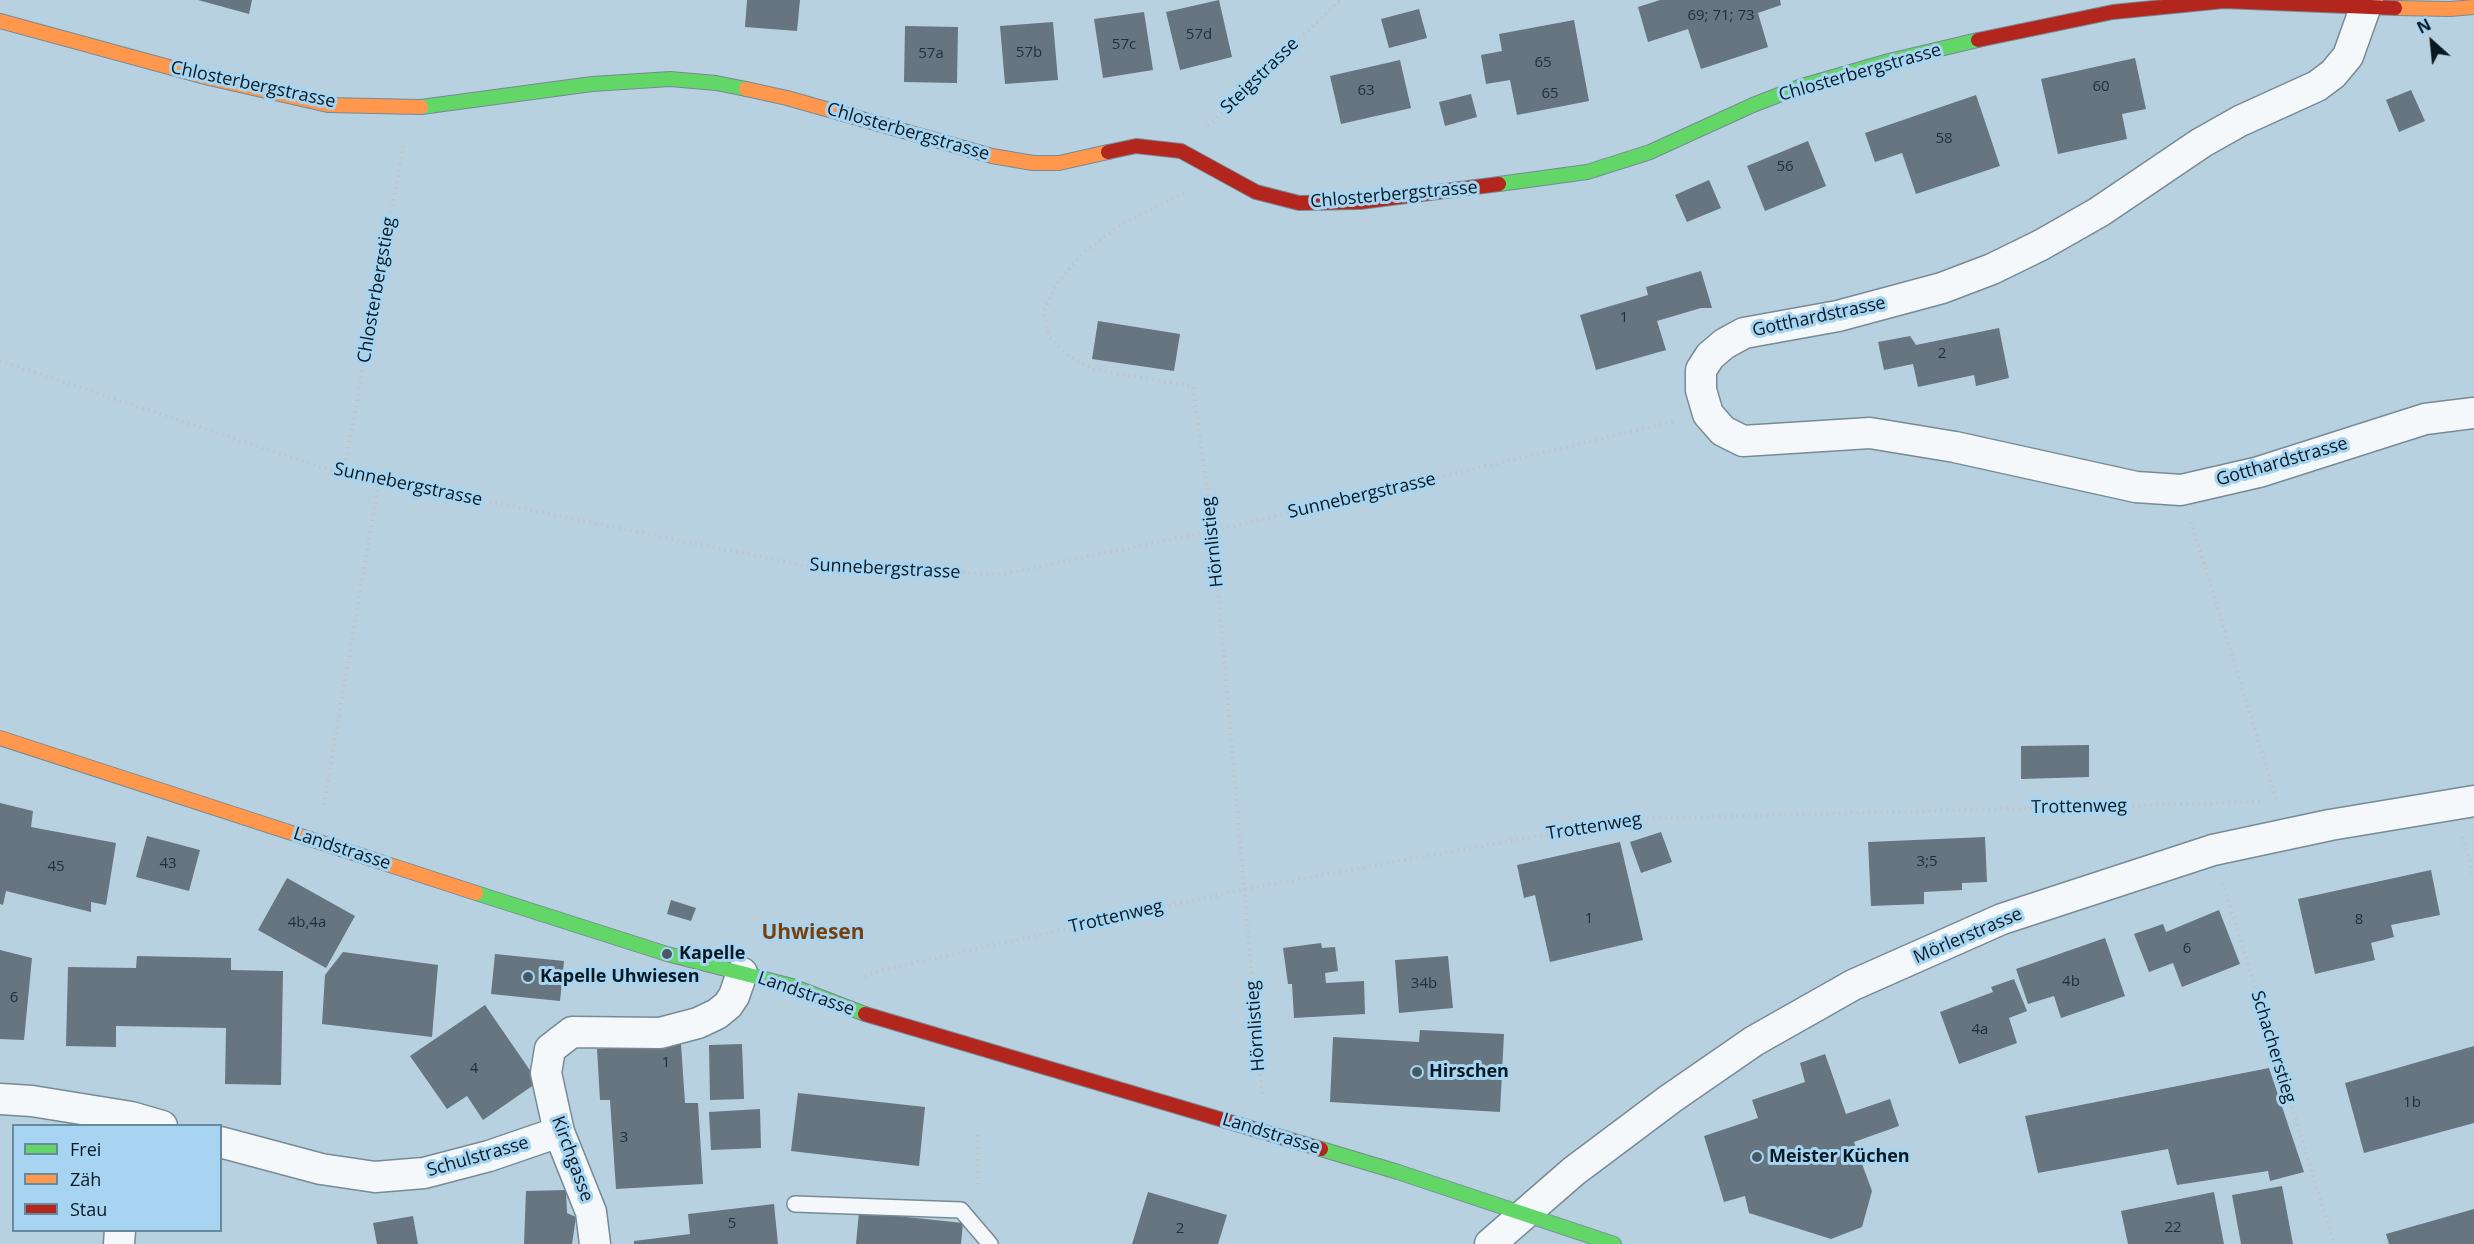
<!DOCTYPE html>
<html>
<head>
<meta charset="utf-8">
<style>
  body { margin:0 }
  #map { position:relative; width:2474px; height:1244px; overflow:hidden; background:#b8d1e0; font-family:"Open Sans",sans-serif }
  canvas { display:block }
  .legend { position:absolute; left:12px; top:1124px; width:210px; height:108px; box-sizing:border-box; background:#a7d5f1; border:2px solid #678a9f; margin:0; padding:8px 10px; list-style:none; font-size:18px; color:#071923 }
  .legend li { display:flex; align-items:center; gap:12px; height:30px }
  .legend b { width:30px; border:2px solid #678a9f }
  .north { position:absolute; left:2402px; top:12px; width:60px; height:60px; -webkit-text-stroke:4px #a7d5f1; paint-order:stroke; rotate:333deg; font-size:16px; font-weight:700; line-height:24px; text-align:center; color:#071923 }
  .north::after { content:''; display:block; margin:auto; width:21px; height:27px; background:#071923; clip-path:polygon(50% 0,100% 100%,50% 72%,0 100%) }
</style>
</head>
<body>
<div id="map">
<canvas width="2474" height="1244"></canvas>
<ul class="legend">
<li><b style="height:8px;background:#63d668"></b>Frei</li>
<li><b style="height:8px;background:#ff974d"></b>Zäh</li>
<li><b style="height:8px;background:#b3261e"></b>Stau</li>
</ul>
<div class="north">N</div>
</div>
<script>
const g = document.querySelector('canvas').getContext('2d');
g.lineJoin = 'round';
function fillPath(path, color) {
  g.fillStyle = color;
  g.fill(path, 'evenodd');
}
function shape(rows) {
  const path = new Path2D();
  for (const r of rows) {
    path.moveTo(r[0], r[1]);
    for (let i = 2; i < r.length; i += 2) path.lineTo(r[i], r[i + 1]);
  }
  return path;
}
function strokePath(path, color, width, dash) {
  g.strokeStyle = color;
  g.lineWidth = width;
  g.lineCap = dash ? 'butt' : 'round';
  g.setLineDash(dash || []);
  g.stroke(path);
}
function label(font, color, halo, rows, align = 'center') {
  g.font = font + ' "Open Sans",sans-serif';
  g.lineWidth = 6;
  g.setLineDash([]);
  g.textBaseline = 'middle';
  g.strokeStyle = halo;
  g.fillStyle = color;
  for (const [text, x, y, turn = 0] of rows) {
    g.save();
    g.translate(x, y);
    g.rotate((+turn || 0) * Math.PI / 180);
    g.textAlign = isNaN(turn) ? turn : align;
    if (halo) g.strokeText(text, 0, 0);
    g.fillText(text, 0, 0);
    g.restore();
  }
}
const building = shape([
  [198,0,252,0,249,14],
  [747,0,800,0,797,31,745,27],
  [1219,0,1232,57,1180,70,1166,12],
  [1660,0,1780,0,1781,5,1758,13,1768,47,1701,69,1688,29,1648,42,1638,7],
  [1419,9,1427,38,1389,48,1381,19],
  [1144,12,1153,70,1103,78,1094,19],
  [1574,20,1589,101,1517,115,1510,80,1486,84,1481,55,1502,51,1499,34],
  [1053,22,1058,80,1005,84,1000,26],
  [905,26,958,27,957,83,904,82],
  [2135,58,2146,109,2122,114,2127,139,2058,154,2041,79],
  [1400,60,1411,108,1341,124,1330,76],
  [2411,90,2425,121,2399,132,2386,100],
  [1471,94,1477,117,1445,126,1439,102],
  [1976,95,2000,166,1916,194,1902,153,1875,162,1865,133],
  [1808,141,1826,186,1765,211,1747,166],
  [1709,180,1721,208,1687,222,1675,195],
  [1701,271,1712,308,1701,308,1657,321,1666,350,1596,370,1580,315,1648,295,1646,287],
  [1098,321,1180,334,1174,371,1092,359],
  [1999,328,2009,378,1976,386,1974,375,1918,387,1913,364,1884,370,1878,342,1910,336,1916,345],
  [2089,745,2089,777,2021,779,2021,746],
  [0,803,33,811,31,827,116,843,106,905,91,902,91,912,6,891,3,905,0,904],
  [1661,832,1672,862,1641,873,1630,842],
  [147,836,200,850,189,891,136,877],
  [1985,837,1987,882,1962,883,1962,890,1924,892,1924,904,1871,906,1868,842],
  [1620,842,1643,940,1550,962,1535,895,1524,898,1517,865],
  [2431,870,2440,915,2391,925,2394,937,2371,943,2375,960,2315,974,2298,899],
  [287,878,355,916,326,968,258,930],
  [671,900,696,908,691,921,667,914],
  [2219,910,2240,964,2182,987,2173,963,2149,972,2134,934,2163,924,2166,932],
  [2105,938,2125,996,2061,1018,2054,996,2028,1004,2016,969],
  [1321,943,1322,948,1335,947,1338,971,1325,973,1326,983,1364,981,1365,1014,1294,1018,1292,984,1288,984,1283,948],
  [0,950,32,958,24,1040,0,1039],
  [343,952,438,965,432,1037,322,1024,325,975],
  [495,954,564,961,560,1001,491,994],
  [137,956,231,958,231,970,283,971,281,1085,225,1084,226,1028,116,1026,116,1047,66,1046,68,967,136,968],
  [1448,956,1453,1008,1399,1013,1395,960],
  [2014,979,2027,1011,2009,1018,2017,1043,1959,1064,1940,1012,1993,992,1991,987],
  [485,1005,538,1082,483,1120,467,1096,447,1109,410,1056],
  [1420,1030,1504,1034,1500,1112,1330,1102,1333,1037,1419,1042],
  [681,1044,685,1103,698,1103,703,1184,616,1189,610,1100,600,1100,597,1049],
  [742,1044,744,1099,710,1100,709,1045],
  [2474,1046,2474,1123,2364,1153,2345,1083],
  [1825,1054,1846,1114,1890,1099,1899,1126,1854,1142,1872,1191,1862,1227,1831,1239,1749,1213,1745,1196,1724,1202,1704,1136,1758,1118,1752,1100,1805,1082,1800,1063],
  [2269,1068,2304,1172,2270,1181,2268,1171,2177,1185,2168,1149,2038,1173,2025,1116],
  [798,1093,925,1107,919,1166,791,1151],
  [760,1109,761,1148,711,1150,709,1112],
  [2282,1186,2293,1244,2241,1244,2232,1195],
  [566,1190,567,1213,576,1217,572,1244,524,1244,526,1191],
  [1148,1192,1227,1215,1218,1244,1132,1244],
  [2214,1192,2224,1244,2128,1244,2121,1211],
  [774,1204,778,1244,634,1244,634,1241,690,1234,688,1214],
  [2474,1209,2474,1244,2389,1244,2386,1234],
  [859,1212,963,1223,961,1244,856,1244],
  [413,1216,418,1244,377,1244,373,1223]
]);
const path = shape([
  [1208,126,1340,0],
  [1184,193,1119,226,1082,254,1058,282,1044,311,1049,337,1068,355,1092,369,1193,387,1213,531,1262,1094],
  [0,361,320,467,820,569,1003,574,1213,531,1676,421],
  [344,472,404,142],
  [2191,522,2277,801],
  [324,805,379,480],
  [2463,837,2474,877],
  [2223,883,2334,1244],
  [865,976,882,970,1245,889,1631,819,2260,802],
  [978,1135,978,1188]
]);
const lane = shape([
  [795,1204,961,1210,990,1244]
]);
const street = shape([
  [2368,0,2348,56,2333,74,2317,86,2240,121,2201,143,2099,212,2041,245,1992,269,1942,288,1838,316,1744,333,1724,344,1710,356,1701,370,1701,390,1708,414,1723,431,1743,441,1870,433,1955,447,2136,487,2181,490,2259,472,2425,419,2474,413],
  [0,1099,32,1101,131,1117,162,1126],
  [220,1142,321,1169,375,1177,424,1173,489,1156,559,1132],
  [119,1244,120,1230],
  [595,1244,591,1212,559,1132,546,1073,550,1049,572,1032,660,1033,698,1023,717,1014,728,1005,734,996,742,973],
  [1490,1244,1574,1171,1670,1099,1754,1041,1853,985,2002,919,2213,850,2330,825,2474,801]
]);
const fast = shape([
  [421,107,592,84,670,79,716,83,746,89],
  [1499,184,1587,172,1650,152,1753,105,1802,86,1889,61,1978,40],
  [476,893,667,954,792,986,865,1014],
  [1321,1149,1398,1172,1614,1244]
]);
const slow = shape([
  [2395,8,2450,9,2474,7],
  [0,21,209,78,328,105,421,107],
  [746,89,787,98,992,156,1033,163,1059,163,1108,152],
  [0,738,476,893]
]);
const jam = shape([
  [1978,40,2113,12,2224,1,2395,8],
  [1108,152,1136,146,1181,151,1256,192,1299,203,1360,202,1499,184],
  [865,1014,1321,1149]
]);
const markers = [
  [667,954,6,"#455965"],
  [528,977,6,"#455965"],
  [1417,1072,6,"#455965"],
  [1757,1157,6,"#455965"]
];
const numberNames = [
  ["69; 71; 73",1721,16],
  ["57d",1199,35],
  ["57c",1124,45],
  ["57b",1029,53],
  ["57a",931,54],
  ["65",1543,63],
  ["60",2101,87],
  ["63",1366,91],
  ["65",1550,94],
  ["58",1944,139],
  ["56",1785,167],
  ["1",1624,318],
  ["2",1942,354],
  ["3;5",1927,862],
  ["43",168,864],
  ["45",56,867],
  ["1",1589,919],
  ["8",2359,920],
  ["4b,4a",307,923],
  ["6",2187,949],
  ["4b",2071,982],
  ["34b",1424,984],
  ["6",14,998],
  ["4a",1980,1030],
  ["1",666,1063],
  ["4",474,1069],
  ["1b",2412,1103],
  ["3",624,1138],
  ["5",732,1224],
  ["22",2173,1228],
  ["2",1180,1229]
];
const streetNames = [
  ["Chlosterbergstrasse",1860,73,-16],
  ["Steigstrasse",1260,76,-44],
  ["Chlosterbergstrasse",253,85,12],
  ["Chlosterbergstrasse",908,132,16],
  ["Chlosterbergstrasse",1394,195,-5],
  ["Chlosterbergstieg",377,290,-80],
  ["Gotthardstrasse",1819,317,-12],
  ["Gotthardstrasse",2282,462,-16],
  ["Sunnebergstrasse",408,485,12],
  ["Sunnebergstrasse",1362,496,-13],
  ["Hörnlistieg",1213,542,-96],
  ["Sunnebergstrasse",885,569,3],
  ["Trottenweg",2079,807,-1],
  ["Trottenweg",1594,827,-9],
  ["Landstrasse",342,849,18],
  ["Trottenweg",1116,917,-13],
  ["Mörlerstrasse",1968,936,-23],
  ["Landstrasse",806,994,19],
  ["Hörnlistieg",1256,1026,-94],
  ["Schacherstieg",2273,1047,73],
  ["Landstrasse",1271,1134,17],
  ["Schulstrasse",478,1157,-16],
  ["Kirchgasse",572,1159,70]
];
const poiNames = [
  ["Kapelle",679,954],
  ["Kapelle Uhwiesen",540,977],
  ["Hirschen",1429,1072],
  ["Meister Küchen",1769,1157]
];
const quarterNames = [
  ["Uhwiesen",813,933]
];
fillPath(building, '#66757f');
strokePath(lane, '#778a95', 18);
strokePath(street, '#778a95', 33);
strokePath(fast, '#778a95', 16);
strokePath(slow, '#778a95', 16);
strokePath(jam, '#778a95', 16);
strokePath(path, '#bec5ca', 4, [1.5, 4.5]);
strokePath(lane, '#f4f8fa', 15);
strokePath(street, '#f4f8fa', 30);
strokePath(fast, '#63d668', 14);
strokePath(slow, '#ff974d', 14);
strokePath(jam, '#b3261e', 14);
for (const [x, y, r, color] of markers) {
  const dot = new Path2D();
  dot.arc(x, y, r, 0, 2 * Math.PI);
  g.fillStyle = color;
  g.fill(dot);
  strokePath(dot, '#a7d5f1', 2);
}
label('15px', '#1f303a', null, numberNames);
label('18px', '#071923', '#a7d5f1', streetNames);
label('bold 18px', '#071923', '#a7d5f1', poiNames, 'left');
label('bold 21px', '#7a400c', '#a7d5f1', quarterNames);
</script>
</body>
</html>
